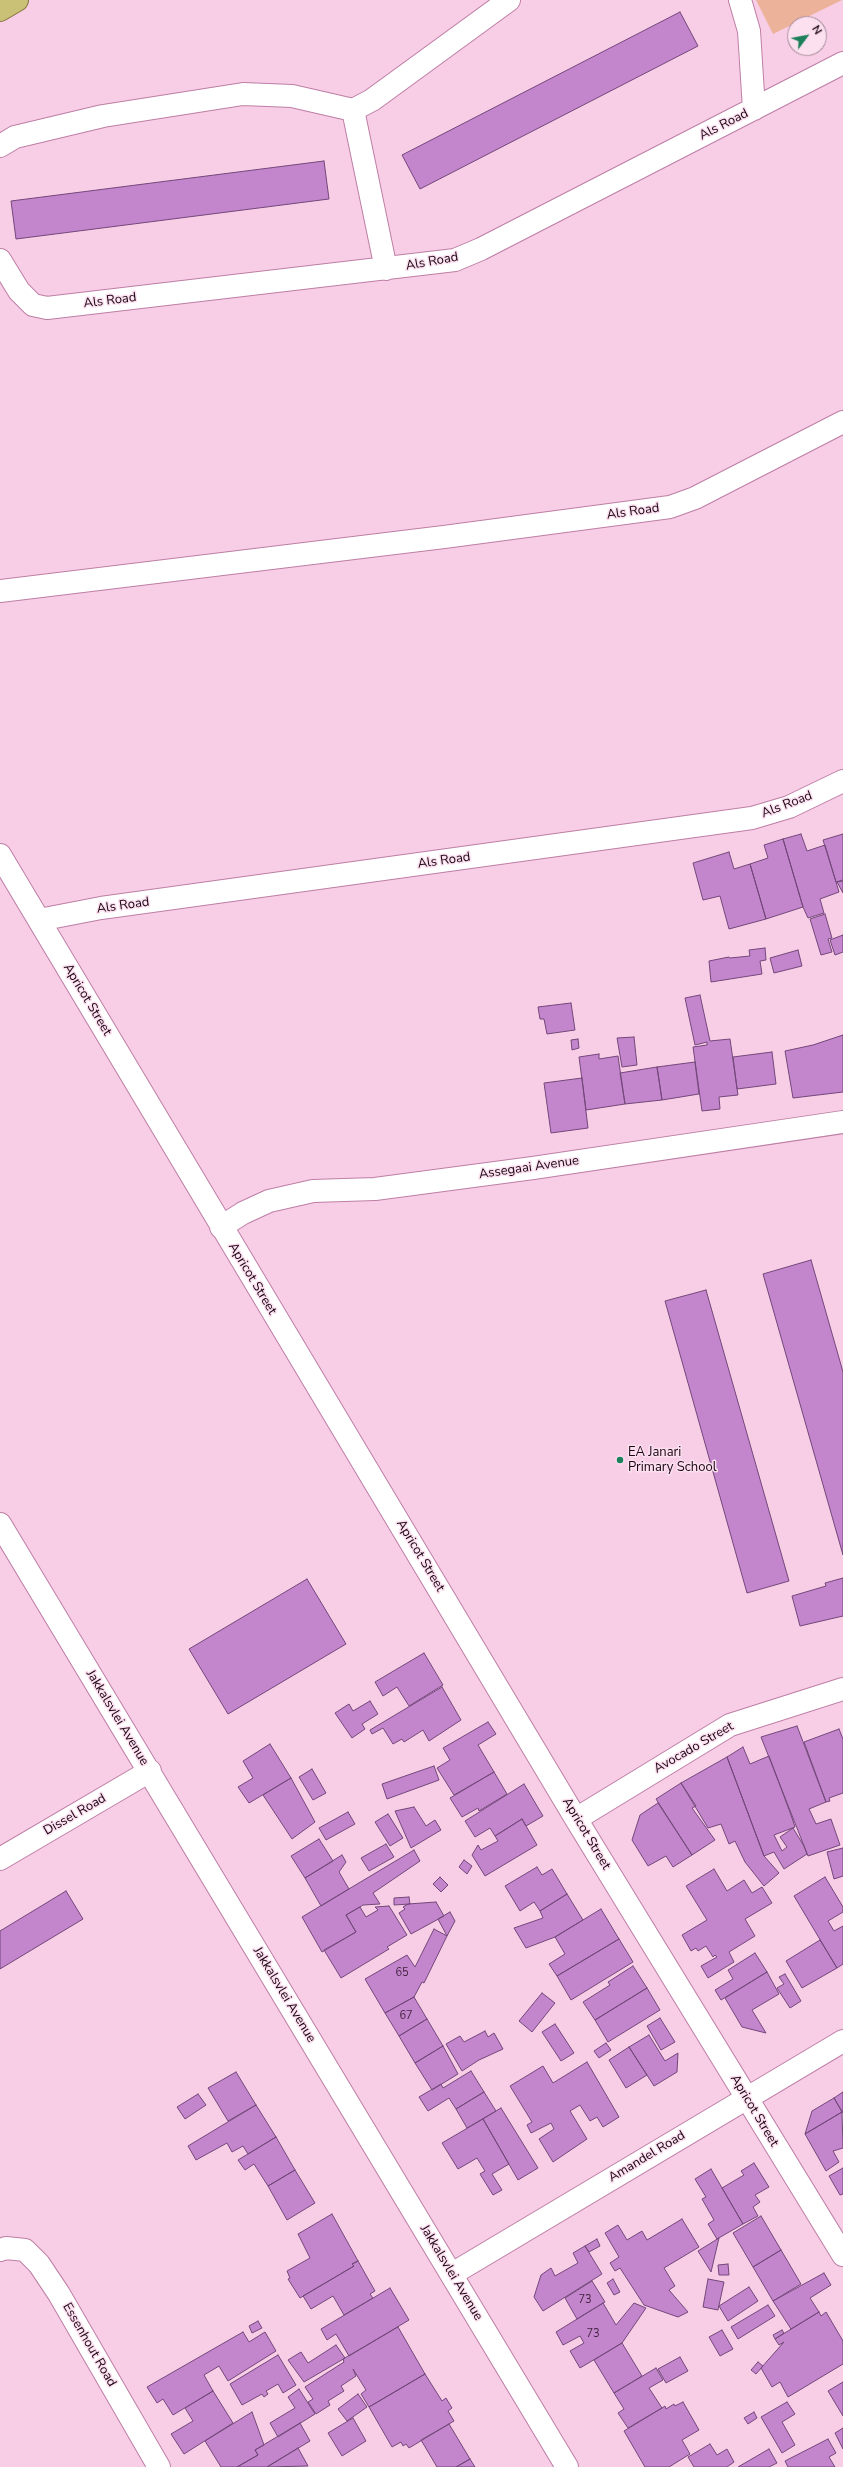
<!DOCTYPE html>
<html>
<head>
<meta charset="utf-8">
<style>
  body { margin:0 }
  #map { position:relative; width:843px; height:2467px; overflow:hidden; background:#f8cee7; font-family:"Nunito Sans",sans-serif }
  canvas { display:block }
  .north { position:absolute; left:787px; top:16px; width:40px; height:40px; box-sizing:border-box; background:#fce0f0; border:1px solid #a18897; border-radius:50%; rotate:58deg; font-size:11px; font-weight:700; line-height:16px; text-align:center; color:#190412 }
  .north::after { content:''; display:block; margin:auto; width:14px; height:18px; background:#1c815b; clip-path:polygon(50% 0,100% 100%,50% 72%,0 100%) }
</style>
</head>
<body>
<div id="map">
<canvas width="843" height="2467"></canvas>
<div class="north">N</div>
</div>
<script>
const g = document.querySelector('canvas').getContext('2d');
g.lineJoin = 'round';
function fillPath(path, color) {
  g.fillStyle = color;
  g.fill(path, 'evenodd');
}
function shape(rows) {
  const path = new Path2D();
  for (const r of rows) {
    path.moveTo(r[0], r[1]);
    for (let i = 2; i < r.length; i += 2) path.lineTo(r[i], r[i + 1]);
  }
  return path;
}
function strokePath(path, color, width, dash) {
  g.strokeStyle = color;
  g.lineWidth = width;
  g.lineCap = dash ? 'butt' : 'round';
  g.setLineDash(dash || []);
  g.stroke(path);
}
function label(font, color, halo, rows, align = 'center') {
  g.font = font + ' "Nunito Sans",sans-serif';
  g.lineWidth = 3;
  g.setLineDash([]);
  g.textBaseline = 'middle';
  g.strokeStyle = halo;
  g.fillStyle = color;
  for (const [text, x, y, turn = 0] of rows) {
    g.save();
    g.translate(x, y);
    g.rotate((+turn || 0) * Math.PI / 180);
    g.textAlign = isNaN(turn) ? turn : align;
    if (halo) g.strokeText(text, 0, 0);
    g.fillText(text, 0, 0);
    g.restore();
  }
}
const green = shape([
  [756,0,842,0,773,34]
]);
const building = shape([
  [680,12,698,46,420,189,402,155,680,12],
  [324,161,329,199,16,239,11,201,324,161],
  [801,834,807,851,825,845,839,892,820,899,824,913,808,918,803,907,783,839,801,834],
  [843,834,843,880,836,882,823,840,843,834],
  [783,839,803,907,766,919,750,864,768,858,764,845,783,839],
  [729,852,734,869,750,864,766,919,729,929,720,896,703,900,693,863,729,852],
  [843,881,843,893,837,882,843,881],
  [825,914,832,938,828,939,832,952,821,955,810,919,825,914],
  [843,935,843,952,835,955,830,940,843,935],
  [765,948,766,960,760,961,762,974,711,982,709,961,729,957,730,958,750,956,749,950,765,948],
  [798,950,802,966,774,973,770,958,798,950],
  [700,995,710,1041,730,1039,738,1095,719,1097,720,1109,702,1111,693,1047,707,1045,707,1042,695,1045,685,998,700,995],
  [571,1003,575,1030,547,1034,544,1019,540,1019,538,1007,571,1003],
  [843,1035,843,1092,793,1098,785,1051,813,1045,843,1035],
  [634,1037,637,1065,622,1067,617,1038,634,1037],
  [578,1039,579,1048,572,1050,571,1040,578,1039],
  [772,1052,776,1084,737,1089,733,1057,772,1052],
  [599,1054,599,1059,618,1056,625,1104,586,1110,579,1057,599,1054],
  [695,1062,699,1094,662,1100,657,1067,695,1062],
  [657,1067,662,1100,625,1104,620,1073,657,1067],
  [582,1078,588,1128,551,1133,544,1083,582,1078],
  [811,1260,843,1372,843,1555,763,1274,811,1260],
  [706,1290,789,1581,747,1593,665,1301,706,1290],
  [843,1578,843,1616,800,1626,792,1596,826,1586,825,1583,843,1578],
  [307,1579,346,1644,228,1714,189,1649,307,1579],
  [424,1653,443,1685,409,1706,397,1687,383,1696,375,1682,424,1653],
  [442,1687,461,1720,429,1741,423,1730,404,1742,402,1739,393,1744,383,1728,372,1734,370,1730,442,1687],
  [370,1701,378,1714,362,1724,365,1729,352,1738,335,1713,349,1704,353,1711,370,1701],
  [488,1722,496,1734,478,1745,494,1772,454,1795,437,1768,450,1760,443,1748,488,1722],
  [797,1726,826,1802,809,1809,816,1824,831,1819,840,1845,808,1856,761,1737,797,1726],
  [839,1729,843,1739,843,1793,829,1798,830,1801,826,1802,804,1742,839,1729],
  [270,1744,291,1778,249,1803,238,1787,253,1778,243,1761,270,1744],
  [743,1747,750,1764,769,1756,791,1815,795,1827,774,1835,782,1851,787,1847,780,1837,793,1828,804,1846,807,1854,784,1869,774,1852,764,1856,727,1757,743,1747],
  [727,1757,764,1856,779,1873,764,1886,745,1862,735,1841,729,1844,721,1824,708,1828,681,1783,727,1757],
  [434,1766,439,1780,387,1799,382,1784,434,1766],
  [312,1769,326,1793,313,1800,299,1777,312,1769],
  [494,1772,507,1794,479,1811,478,1808,462,1817,450,1798,494,1772],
  [291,1778,315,1822,292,1839,263,1795,291,1778],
  [681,1783,696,1806,692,1808,715,1840,692,1855,656,1799,681,1783],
  [524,1784,543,1816,526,1826,522,1819,495,1836,490,1828,475,1837,465,1821,524,1784],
  [658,1803,692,1855,673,1867,666,1856,648,1866,632,1840,640,1815,658,1803],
  [414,1807,426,1826,435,1820,441,1830,411,1848,395,1811,414,1807],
  [348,1812,355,1824,326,1840,319,1828,348,1812],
  [388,1814,403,1838,390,1846,375,1822,388,1814],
  [522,1819,537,1845,485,1876,472,1855,478,1845,481,1850,498,1841,495,1836,522,1819],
  [319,1839,333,1861,305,1878,291,1856,319,1839],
  [386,1844,394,1857,369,1871,361,1858,386,1844],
  [843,1848,843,1876,834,1879,827,1852,843,1848],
  [414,1850,420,1861,373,1893,380,1904,363,1905,346,1915,356,1932,322,1952,302,1917,414,1850],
  [342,1855,346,1862,339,1872,349,1889,321,1906,305,1878,342,1855],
  [464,1860,472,1866,467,1874,459,1867,464,1860],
  [537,1867,542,1875,552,1869,567,1894,540,1911,534,1902,520,1911,505,1886,537,1867],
  [714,1869,727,1891,744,1880,752,1893,762,1887,772,1903,745,1919,755,1936,729,1952,734,1962,708,1978,701,1966,717,1957,715,1955,713,1957,706,1946,698,1951,696,1948,691,1951,682,1935,707,1920,686,1886,714,1869],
  [440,1877,448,1885,441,1892,433,1884,440,1877],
  [825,1877,843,1907,843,1912,828,1921,834,1931,843,1926,843,1964,837,1968,794,1896,825,1877],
  [66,1891,83,1919,0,1969,0,1931,66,1891],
  [567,1894,583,1920,555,1937,526,1948,514,1928,543,1918,540,1911,567,1894],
  [409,1897,410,1904,394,1905,394,1898,409,1897],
  [436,1902,444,1916,411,1934,399,1913,405,1909,403,1907,408,1904,436,1902],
  [389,1906,407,1935,387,1947,389,1949,341,1978,324,1950,356,1932,346,1915,360,1907,366,1917,378,1910,375,1907,389,1906],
  [601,1909,619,1939,557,1976,549,1964,565,1954,555,1937,601,1909],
  [450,1912,455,1921,447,1936,438,1919,450,1912],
  [434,1929,447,1936,424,1983,422,1982,414,1997,385,2013,365,1979,407,1955,415,1967,434,1929],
  [619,1939,633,1962,571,2000,557,1976,619,1939],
  [820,1940,837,1968,802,1988,786,1961,820,1940],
  [755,1953,767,1972,721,2000,715,1990,733,1979,728,1970,755,1953],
  [633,1966,647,1988,595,2020,583,2002,610,1985,608,1982,633,1966],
  [767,1972,779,1994,752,2010,766,2033,742,2027,725,1998,767,1972],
  [785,1974,801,2001,790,2008,777,1988,784,1984,779,1977,785,1974],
  [647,1988,660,2010,608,2042,595,2020,647,1988],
  [542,1993,555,2003,532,2032,519,2021,542,1993],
  [414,1997,427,2019,399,2036,385,2013,414,1997],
  [660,2018,675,2042,661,2050,647,2026,660,2018],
  [427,2019,443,2046,415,2063,399,2036,427,2019],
  [555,2024,574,2053,561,2061,542,2032,555,2024],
  [485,2031,488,2037,494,2033,503,2049,479,2060,462,2071,446,2044,460,2036,464,2042,485,2031],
  [649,2035,665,2061,678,2053,677,2072,654,2086,629,2047,649,2035],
  [606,2043,611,2050,599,2058,594,2051,606,2043],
  [443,2046,458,2074,432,2090,415,2063,443,2046],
  [629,2047,647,2075,626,2088,609,2060,629,2047],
  [587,2062,619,2117,603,2127,597,2117,590,2121,580,2105,570,2111,587,2139,553,2162,539,2139,554,2129,551,2123,531,2133,527,2125,532,2122,510,2086,543,2066,553,2083,587,2062],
  [471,2071,484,2092,456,2109,449,2098,428,2111,419,2097,441,2084,443,2088,471,2071],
  [236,2072,256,2105,228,2121,208,2088,236,2072],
  [484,2092,496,2111,467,2128,456,2109,484,2092],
  [843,2092,843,2113,834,2098,843,2092],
  [198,2094,206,2105,185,2119,177,2107,198,2094],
  [834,2098,842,2112,805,2134,812,2111,834,2098],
  [256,2105,276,2137,248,2154,243,2146,232,2152,227,2143,196,2160,188,2146,256,2105],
  [501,2108,538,2168,518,2180,483,2119,501,2108],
  [842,2112,843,2148,833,2151,839,2162,826,2171,805,2134,842,2112],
  [483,2119,509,2164,492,2174,502,2190,493,2195,480,2174,485,2171,477,2158,458,2169,442,2143,483,2119],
  [276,2137,295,2170,268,2186,254,2164,245,2170,238,2160,276,2137],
  [754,2163,769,2187,755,2195,760,2202,753,2207,758,2216,743,2224,722,2188,744,2175,741,2171,754,2163],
  [843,2168,843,2194,840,2195,829,2176,843,2168],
  [711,2169,743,2224,717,2239,708,2224,714,2220,702,2199,706,2197,695,2179,711,2169],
  [295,2170,315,2203,287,2220,268,2186,295,2170],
  [332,2214,358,2261,352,2264,354,2266,300,2298,288,2279,290,2278,287,2271,310,2258,298,2234,332,2214],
  [761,2216,781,2250,753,2267,733,2233,761,2216],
  [682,2219,699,2247,664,2268,675,2286,669,2290,688,2312,678,2317,644,2305,620,2268,615,2271,610,2263,619,2257,605,2233,618,2225,627,2240,642,2231,647,2240,682,2219],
  [719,2238,711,2272,698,2251,719,2238],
  [597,2239,600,2246,589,2252,585,2246,597,2239],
  [585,2246,602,2274,543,2311,534,2297,541,2275,551,2268,555,2276,578,2263,573,2253,585,2246],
  [781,2250,801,2284,773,2301,753,2267,781,2250],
  [358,2261,375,2291,370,2294,373,2298,344,2315,333,2296,311,2309,303,2296,354,2266,352,2264,358,2261],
  [728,2264,729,2275,719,2275,718,2265,728,2264],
  [824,2273,831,2285,810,2298,819,2312,791,2329,773,2301,824,2273],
  [613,2279,620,2292,614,2295,607,2283,613,2279],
  [708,2279,724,2282,718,2310,703,2307,708,2279],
  [592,2281,605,2302,577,2319,565,2298,592,2281],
  [749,2287,758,2301,728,2321,719,2306,749,2287],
  [390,2288,409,2320,349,2356,336,2334,327,2340,321,2329,390,2288],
  [603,2303,616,2325,634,2303,646,2308,622,2343,580,2368,570,2351,584,2343,580,2336,563,2345,556,2332,603,2303],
  [768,2305,775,2316,738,2339,731,2327,768,2305],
  [819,2312,821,2316,826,2312,843,2341,843,2364,788,2397,780,2382,772,2387,761,2368,784,2342,779,2345,775,2339,819,2312],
  [258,2321,262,2328,252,2333,249,2326,258,2321],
  [398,2327,425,2374,369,2407,361,2394,366,2390,353,2369,356,2376,341,2386,344,2391,328,2401,330,2405,316,2414,308,2402,313,2399,305,2387,344,2362,343,2359,398,2327],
  [722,2330,733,2349,720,2356,709,2337,722,2330],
  [782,2330,784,2333,775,2339,773,2335,782,2330],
  [243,2332,249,2342,265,2332,276,2351,228,2381,219,2366,204,2375,213,2391,173,2415,163,2399,157,2403,147,2387,243,2332],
  [622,2343,642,2376,614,2393,594,2360,622,2343],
  [336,2345,345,2358,304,2382,288,2360,301,2352,308,2363,336,2345],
  [278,2355,296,2385,283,2393,278,2384,266,2391,268,2394,264,2397,262,2394,242,2405,230,2384,278,2355],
  [680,2357,688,2371,666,2383,658,2369,680,2357],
  [758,2362,763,2366,756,2374,751,2370,758,2362],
  [656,2368,663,2380,649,2388,662,2408,628,2428,618,2413,624,2409,614,2393,656,2368],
  [425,2374,442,2401,446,2398,452,2408,448,2411,454,2421,409,2448,406,2444,403,2446,401,2442,392,2447,369,2407,425,2374],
  [843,2382,843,2416,828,2391,843,2382],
  [299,2389,315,2414,278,2437,270,2423,295,2408,288,2397,299,2389],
  [213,2391,233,2423,184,2454,171,2434,193,2421,185,2408,213,2391],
  [358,2394,367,2407,347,2421,338,2409,358,2394],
  [683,2402,699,2430,682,2440,690,2454,669,2467,645,2467,624,2431,662,2408,665,2406,666,2409,674,2404,675,2406,683,2402],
  [787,2402,795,2414,782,2422,795,2445,782,2453,761,2417,787,2402],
  [252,2412,264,2445,255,2450,258,2455,237,2467,221,2467,205,2441,252,2412],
  [754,2412,757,2418,748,2424,744,2418,754,2412],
  [353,2418,366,2441,342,2456,328,2433,353,2418],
  [300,2423,310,2441,267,2467,237,2467,258,2455,255,2450,300,2423],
  [449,2424,470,2459,456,2467,437,2467,421,2440,449,2424],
  [843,2428,843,2449,835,2433,843,2428],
  [828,2439,836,2453,829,2457,835,2467,788,2467,785,2461,828,2439],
  [710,2444,717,2455,727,2449,734,2462,727,2467,694,2467,688,2457,710,2444],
  [298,2448,308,2466,267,2467,298,2448],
  [769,2449,777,2463,769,2467,738,2467,769,2449],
  [470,2459,475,2467,456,2467,470,2459]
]);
const minor = shape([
  [740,0,749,31,754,109],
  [0,146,15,137,103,116,243,94,292,96,353,110],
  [0,260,19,291,33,305,47,308,455,260,481,249,843,63],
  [386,269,353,110,372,100,509,0],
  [0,591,444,537,670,507,695,498,843,422],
  [0,855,576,1819,843,2255],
  [39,920,101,908,752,818,789,807,843,781],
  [221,1227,243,1213,269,1201,313,1191,375,1189,533,1168,843,1122],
  [576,1819,730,1725,843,1689],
  [0,2250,6,2248,25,2250,39,2264,59,2294,159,2467],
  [452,2274,843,2041]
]);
const tertiary = shape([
  [0,1524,567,2467],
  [0,1859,150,1771]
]);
const trunk = shape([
  [0,10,17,0]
]);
const markers = [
  [620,1460,4,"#1c815b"]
];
const numberNames = [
  ["65",402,1973],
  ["67",406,2016],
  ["73",585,2300],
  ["73",593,2334]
];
const streetNames = [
  ["Als Road",724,125,-27],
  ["Als Road",432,262,-10],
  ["Als Road",110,301,-7],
  ["Als Road",633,512,-8],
  ["Als Road",787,805,-21],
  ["Als Road",444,861,-8],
  ["Als Road",123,906,-8],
  ["Apricot Street",87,1000,59],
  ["Assegaai Avenue",529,1168,-8],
  ["Apricot Street",252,1279,59],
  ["Apricot Street",420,1556,59],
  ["Jakkalsvlei Avenue",117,1718,59],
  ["Avocado Street",694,1748,-30],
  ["Dissel Road",75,1815,-30],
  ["Apricot Street",586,1834,59],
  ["Jakkalsvlei Avenue",284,1995,59],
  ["Apricot Street",754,2111,59],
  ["Amandel Road",647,2157,-31],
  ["Jakkalsvlei Avenue",451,2273,59],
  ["Essenhout Road",89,2345,60]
];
const poiNames = [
  ["EA Janari",628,1453],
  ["Primary School",628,1468]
];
fillPath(green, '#edb29a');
fillPath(building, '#c385cc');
strokePath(building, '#73477a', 1);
strokePath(minor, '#be7ea5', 24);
strokePath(tertiary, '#be7ea5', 24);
strokePath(trunk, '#84743c', 24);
strokePath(minor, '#fff', 22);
strokePath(tertiary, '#fff', 22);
strokePath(trunk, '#cac076', 22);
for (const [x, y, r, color] of markers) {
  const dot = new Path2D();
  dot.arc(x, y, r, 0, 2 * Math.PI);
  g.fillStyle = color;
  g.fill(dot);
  strokePath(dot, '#fce0f0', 1.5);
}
label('11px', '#442440', null, numberNames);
label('13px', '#190412', '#fce0f0', streetNames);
label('13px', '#190412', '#fce0f0', poiNames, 'left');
</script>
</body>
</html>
